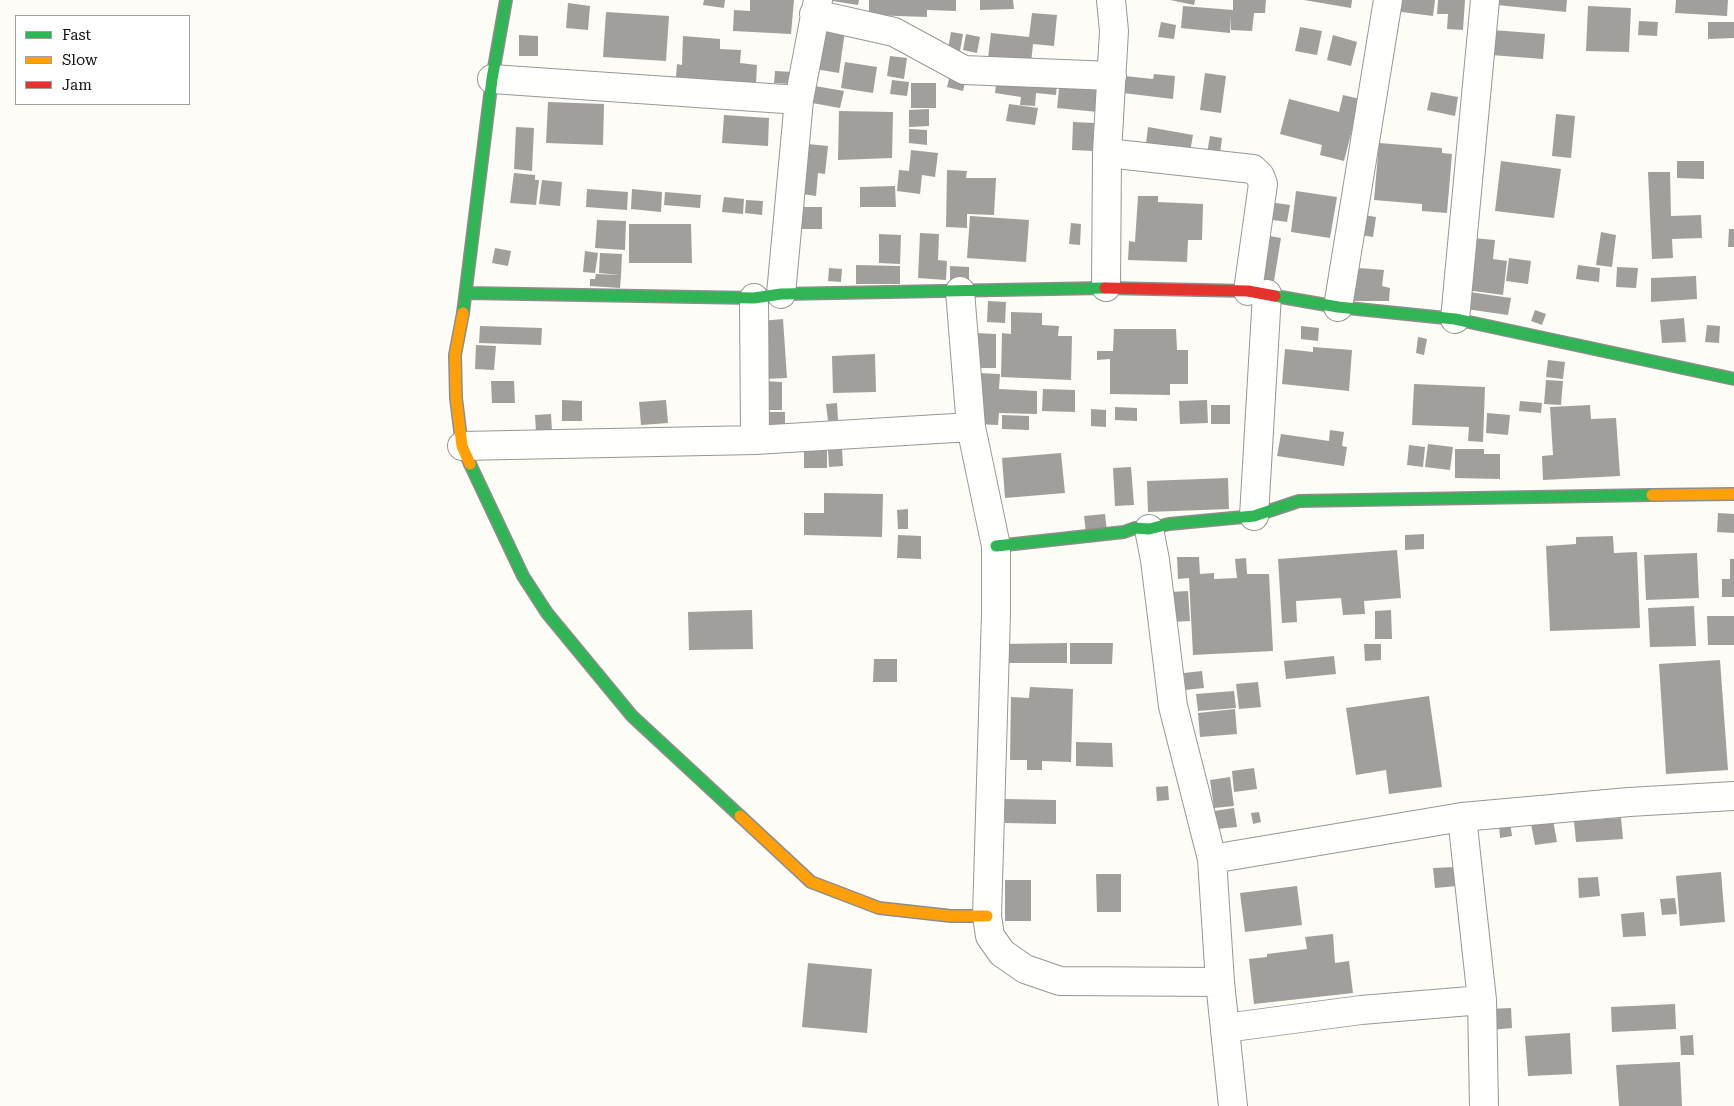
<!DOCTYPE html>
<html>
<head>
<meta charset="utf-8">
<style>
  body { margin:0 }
  #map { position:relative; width:1734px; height:1106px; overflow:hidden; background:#fdfcf7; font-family:"Roboto Serif",serif }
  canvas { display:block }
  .legend { position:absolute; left:15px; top:15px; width:175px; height:90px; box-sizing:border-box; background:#fff; border:1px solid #a0a0a0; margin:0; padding:6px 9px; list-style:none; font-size:15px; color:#111 }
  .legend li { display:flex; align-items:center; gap:10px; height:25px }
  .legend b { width:25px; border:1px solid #a0a0a0 }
</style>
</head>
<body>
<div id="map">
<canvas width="1734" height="1106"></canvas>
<ul class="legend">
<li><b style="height:6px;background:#30b455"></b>Fast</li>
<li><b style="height:6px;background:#ff9f0a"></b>Slow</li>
<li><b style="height:6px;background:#e5322d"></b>Jam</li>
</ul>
</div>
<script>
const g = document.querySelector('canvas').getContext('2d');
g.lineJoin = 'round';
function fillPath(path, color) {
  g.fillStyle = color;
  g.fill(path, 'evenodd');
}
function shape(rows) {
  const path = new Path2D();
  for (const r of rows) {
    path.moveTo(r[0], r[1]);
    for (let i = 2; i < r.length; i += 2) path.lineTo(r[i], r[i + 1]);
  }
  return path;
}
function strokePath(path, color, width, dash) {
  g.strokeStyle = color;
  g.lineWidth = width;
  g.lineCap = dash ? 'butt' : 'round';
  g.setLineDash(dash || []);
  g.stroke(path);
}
const building = shape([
  [704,0,725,0,724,8,703,5],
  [750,0,794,0,791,34,733,31,734,10,750,11],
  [826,0,859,0,858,5],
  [869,0,956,0,956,11,927,10,927,17,869,15],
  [980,0,1013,0,1014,9,980,10],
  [1170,0,1195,0,1194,5],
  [1233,0,1266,0,1265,13,1254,13,1252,31,1231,30,1231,15,1230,33,1181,28,1183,6,1233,10],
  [1304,0,1352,0,1351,8],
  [1396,0,1435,0,1433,16,1394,11],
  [1438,0,1465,0,1463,30,1447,29,1448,14,1437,14],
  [1498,0,1567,0,1566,12,1497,5],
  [1676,0,1728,0,1727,16,1675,13],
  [568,3,590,6,588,30,566,28],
  [1588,6,1631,8,1629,52,1586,51],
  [606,12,669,16,666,61,603,57],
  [1032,13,1057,15,1054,46,1033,44,1031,63,988,58,991,33,1029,37],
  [823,20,846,24,839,73,815,69],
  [1639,21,1658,22,1657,36,1638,35],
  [1161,22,1176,25,1174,39,1158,37],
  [1708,22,1734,22,1734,38,1708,39],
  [1300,27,1322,31,1317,55,1295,51],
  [1492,30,1545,34,1543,59,1491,55],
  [951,32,963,34,960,51,948,49],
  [966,34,980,37,977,53,963,50],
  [519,35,538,36,538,56,519,56],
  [1333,35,1357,42,1351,66,1327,60],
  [683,36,720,39,720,49,741,50,740,63,757,65,756,83,676,77,677,64,682,65],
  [890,56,907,58,904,79,887,76],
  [845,62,877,67,873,93,841,88],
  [775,71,794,72,792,84,774,83],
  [1205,73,1226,76,1221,113,1200,110],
  [1154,74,1175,76,1173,99,1123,93,1125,76,1153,79],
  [950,75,966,78,963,91,947,87],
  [997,76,1057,83,1056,95,1036,93,1035,106,1020,105,1021,97,995,93],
  [892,80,909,82,907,96,890,94],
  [1060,80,1100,83,1098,112,1057,108],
  [911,83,936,83,936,108,911,108],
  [815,86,844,91,840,108,812,103],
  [1431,92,1458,97,1455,116,1427,110],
  [1343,95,1360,99,1344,161,1320,155,1322,145,1280,134,1289,99,1339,112],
  [548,102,604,104,603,145,546,143],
  [1009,104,1038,108,1035,125,1006,121],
  [929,109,929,126,909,127,909,110],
  [839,111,893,112,892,158,838,160],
  [1556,114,1575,116,1571,158,1552,156],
  [724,115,769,118,768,146,722,143],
  [1073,122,1094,123,1093,151,1072,150],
  [516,127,534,128,532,171,514,169],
  [1148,127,1193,135,1190,152,1146,144],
  [909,129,927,130,927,145,909,143],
  [1210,136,1222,138,1220,154,1207,153],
  [1379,143,1442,148,1442,153,1452,154,1447,213,1422,211,1422,204,1374,200],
  [807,144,828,146,825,174,818,173,816,196,802,194],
  [911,150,938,153,935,177,922,175,920,194,897,191,899,170,909,171],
  [1501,161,1561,169,1554,218,1495,211],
  [1677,161,1704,161,1704,179,1677,178],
  [947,170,967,171,966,178,996,178,994,215,967,214,967,228,946,227],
  [1648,172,1670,172,1671,216,1701,215,1702,238,1672,239,1673,258,1652,259],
  [514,173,535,175,535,180,539,180,536,205,510,203],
  [542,180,562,182,560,206,539,204],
  [895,186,896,207,860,207,860,187],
  [587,189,628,192,627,210,586,207],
  [632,189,662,192,661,212,631,209],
  [1296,191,1337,197,1330,238,1291,232],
  [665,192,701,195,700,208,664,205],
  [1138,196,1158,196,1158,202,1203,204,1202,240,1188,240,1187,262,1128,260,1129,241,1135,242],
  [724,197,744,199,743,214,722,212],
  [746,200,763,201,762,215,745,213],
  [1269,202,1290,205,1287,222,1266,219],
  [800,207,822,207,822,229,800,229],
  [1357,214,1376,217,1373,237,1354,234],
  [970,216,1029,220,1026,262,967,258],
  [597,220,626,221,625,250,595,248],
  [1071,223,1081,224,1080,245,1069,244],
  [629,224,691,224,692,263,629,263],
  [1729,229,1734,229,1734,247,1728,247],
  [1601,232,1616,235,1612,267,1596,265],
  [920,233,939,234,938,260,947,261,946,280,918,278],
  [879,234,901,235,900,264,879,263],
  [1264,235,1281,238,1274,281,1257,278],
  [1473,238,1495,240,1493,259,1507,261,1503,295,1466,290],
  [495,248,511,251,508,266,492,263],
  [585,251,598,253,595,273,583,272],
  [600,253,622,254,621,275,599,273],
  [1509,258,1531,261,1528,284,1506,281],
  [1348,263,1359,264,1359,268,1384,270,1382,286,1390,288,1389,301,1344,301],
  [856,265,900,266,900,284,856,284],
  [1578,265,1600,268,1599,282,1576,279],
  [950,266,969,267,969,280,950,280],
  [1617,267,1638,268,1636,288,1616,287],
  [829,268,842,269,841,282,828,281],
  [596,274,621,275,620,288,590,286,590,279,595,279],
  [1696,276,1697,299,1651,302,1651,278],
  [1469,292,1511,298,1508,315,1466,309],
  [988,301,1006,302,1005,323,987,322],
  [1535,310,1546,314,1542,325,1531,321],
  [1011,312,1042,313,1042,325,1059,326,1058,336,1072,336,1071,380,1001,377,1002,333,1011,334],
  [1684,318,1686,342,1662,343,1660,320],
  [783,319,787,378,765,379,761,321],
  [1707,325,1720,326,1719,343,1705,342],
  [480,326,542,328,541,345,479,343],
  [1301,326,1319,328,1318,341,1301,339],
  [1114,329,1176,329,1177,350,1188,350,1188,384,1170,384,1170,395,1110,394,1110,359,1097,360,1097,351,1113,351],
  [976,333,996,334,996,368,975,368],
  [1418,337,1427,339,1424,355,1416,353],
  [476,345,496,346,494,370,475,369],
  [1313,347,1352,350,1349,391,1282,384,1285,349,1313,352],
  [875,354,876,392,833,393,832,356],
  [1548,360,1565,362,1563,379,1546,377],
  [978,373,1000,374,999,389,1037,391,1037,414,999,413,998,425,976,424],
  [1546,380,1563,381,1561,405,1544,404],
  [491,381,514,381,515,403,492,403],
  [763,381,782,382,782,410,764,410],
  [1414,384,1485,387,1483,442,1468,441,1469,427,1412,425],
  [1043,389,1075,390,1075,412,1042,411],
  [562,400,582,401,582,421,562,421],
  [666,400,668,423,641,425,639,402],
  [1207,400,1208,423,1180,424,1179,401],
  [1520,401,1542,403,1541,413,1519,411],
  [837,403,838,420,828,421,826,404],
  [1211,405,1230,405,1230,424,1211,424],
  [1590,405,1591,419,1616,418,1620,476,1543,480,1542,456,1553,455,1550,407],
  [1115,407,1137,408,1137,421,1115,420],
  [1091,409,1106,410,1106,427,1091,426],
  [765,412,785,412,785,430,765,430],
  [1487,413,1510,415,1508,435,1486,433],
  [551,414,552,431,536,432,535,415],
  [1002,415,1029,416,1029,430,1002,429],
  [1330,430,1344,432,1342,446,1347,447,1344,466,1277,456,1281,434,1329,441],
  [1428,444,1453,447,1450,470,1425,467],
  [1409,445,1425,447,1423,467,1407,465],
  [827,447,827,468,804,468,804,448],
  [842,449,843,466,829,467,828,450],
  [1455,449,1484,449,1484,454,1500,454,1500,479,1455,478],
  [1061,453,1065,493,1005,498,1002,458],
  [1131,467,1134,505,1115,506,1113,468],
  [1228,478,1229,509,1148,512,1147,481],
  [824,493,883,494,882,537,804,535,804,513,824,513],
  [908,509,908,529,898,529,897,510],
  [1718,513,1734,514,1734,533,1717,532],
  [1105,514,1107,531,1086,533,1084,516],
  [1424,534,1424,549,1405,550,1405,535],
  [898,535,921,536,921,559,897,558],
  [1613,536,1614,553,1637,552,1640,628,1550,631,1546,546,1576,544,1576,537],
  [1397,550,1401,598,1364,601,1365,614,1343,615,1341,598,1296,601,1297,622,1282,623,1278,559],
  [1697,553,1699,598,1646,600,1644,555],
  [1177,557,1199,557,1200,574,1214,573,1214,579,1237,578,1235,559,1246,558,1247,574,1269,574,1273,651,1193,655,1189,578,1178,579],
  [1730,559,1734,559,1734,597,1722,597,1722,579,1730,579],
  [1188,591,1190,621,1172,622,1169,592],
  [1694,606,1696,646,1650,647,1648,608],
  [752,610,753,649,689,650,688,612],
  [1391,610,1392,639,1375,639,1375,611],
  [1707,616,1734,616,1734,645,1708,645],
  [1067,643,1067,663,1002,663,1002,644],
  [1070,643,1113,643,1112,664,1070,664],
  [1364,644,1381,644,1381,660,1365,661],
  [1334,656,1336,674,1286,679,1284,661],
  [874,659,897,659,897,682,873,682],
  [1720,660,1728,770,1666,774,1659,664],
  [1202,671,1204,688,1185,690,1184,673],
  [1258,682,1261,707,1239,709,1236,684],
  [1030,687,1073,689,1071,762,1042,761,1042,770,1027,770,1027,760,1010,760,1011,697,1029,698],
  [1234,691,1236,708,1198,711,1196,694],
  [1429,696,1442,787,1389,794,1386,770,1356,775,1346,708],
  [1235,709,1237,734,1200,737,1198,713],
  [1076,742,1112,743,1113,767,1076,766],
  [1254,768,1257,789,1234,792,1232,771],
  [1230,777,1234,806,1214,808,1210,780],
  [1168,786,1169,800,1157,801,1156,787],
  [1005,799,1056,800,1056,824,1005,823],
  [1234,808,1237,827,1216,829,1214,811],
  [1259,812,1261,822,1253,824,1251,813],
  [1621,818,1623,839,1576,842,1574,821],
  [1553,820,1557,842,1535,845,1531,824],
  [1510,822,1512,836,1500,838,1499,824],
  [1456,867,1457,886,1435,888,1433,868],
  [1721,872,1725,922,1680,926,1676,876],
  [1096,874,1121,874,1121,912,1097,912],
  [1598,877,1600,896,1579,898,1578,878],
  [1005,880,1031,880,1031,921,1005,921],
  [1297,886,1302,925,1245,932,1240,893],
  [1675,898,1677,914,1662,915,1660,899],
  [1644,912,1646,936,1623,937,1621,914],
  [1333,934,1335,963,1349,961,1353,993,1254,1004,1249,959,1267,957,1267,954,1307,949,1305,937],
  [808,963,872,969,867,1033,802,1027],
  [1675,1004,1676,1029,1612,1032,1611,1007],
  [1511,1008,1512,1028,1490,1030,1488,1009],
  [1570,1033,1572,1074,1528,1076,1525,1036],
  [1693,1035,1694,1055,1681,1055,1680,1036],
  [1680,1062,1682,1106,1619,1106,1616,1065]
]);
const street = shape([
  [814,14,894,32,964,70,1112,76],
  [492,79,799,100],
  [1107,153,1253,169,1260,176,1263,184,1248,291],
  [1106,287,1107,153,1114,31,1111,0],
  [960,291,971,427,996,546,996,613,987,916,990,936,1002,953,1025,969,1060,981,1220,982],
  [781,294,799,100,818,0],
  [754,298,755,440],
  [1338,307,1388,0],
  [1455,319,1485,0],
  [462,446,755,440,971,427],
  [1254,516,1267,294],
  [1149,529,1155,560,1173,706,1212,859,1220,982,1233,1106],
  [1462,817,1482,1000,1484,1106],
  [1212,859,1462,817,1629,802,1734,796],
  [1225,1028,1361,1010,1482,1000]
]);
const fast = shape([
  [467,293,754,298,781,294,1105,288],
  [1275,296,1338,307,1455,319,1734,379],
  [463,313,492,79,506,0],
  [470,464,523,576,547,613,632,716,740,816],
  [996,546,1124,532,1135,528,1149,529,1169,524,1254,516,1299,501,1652,495]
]);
const slow = shape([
  [463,313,455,355,456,398,462,446,470,464],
  [1652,495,1734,494],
  [740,816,811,882,879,908,951,916,987,916]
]);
const jam = shape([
  [1105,288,1248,291,1275,296]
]);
fillPath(building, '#a19f9c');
strokePath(street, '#979795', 30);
strokePath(fast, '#8e8d8b', 14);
strokePath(slow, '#8e8d8b', 14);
strokePath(jam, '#8e8d8b', 14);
strokePath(street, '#fffffe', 28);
strokePath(fast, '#30b455', 11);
strokePath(slow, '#ff9f0a', 11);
strokePath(jam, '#e5322d', 11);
</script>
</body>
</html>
